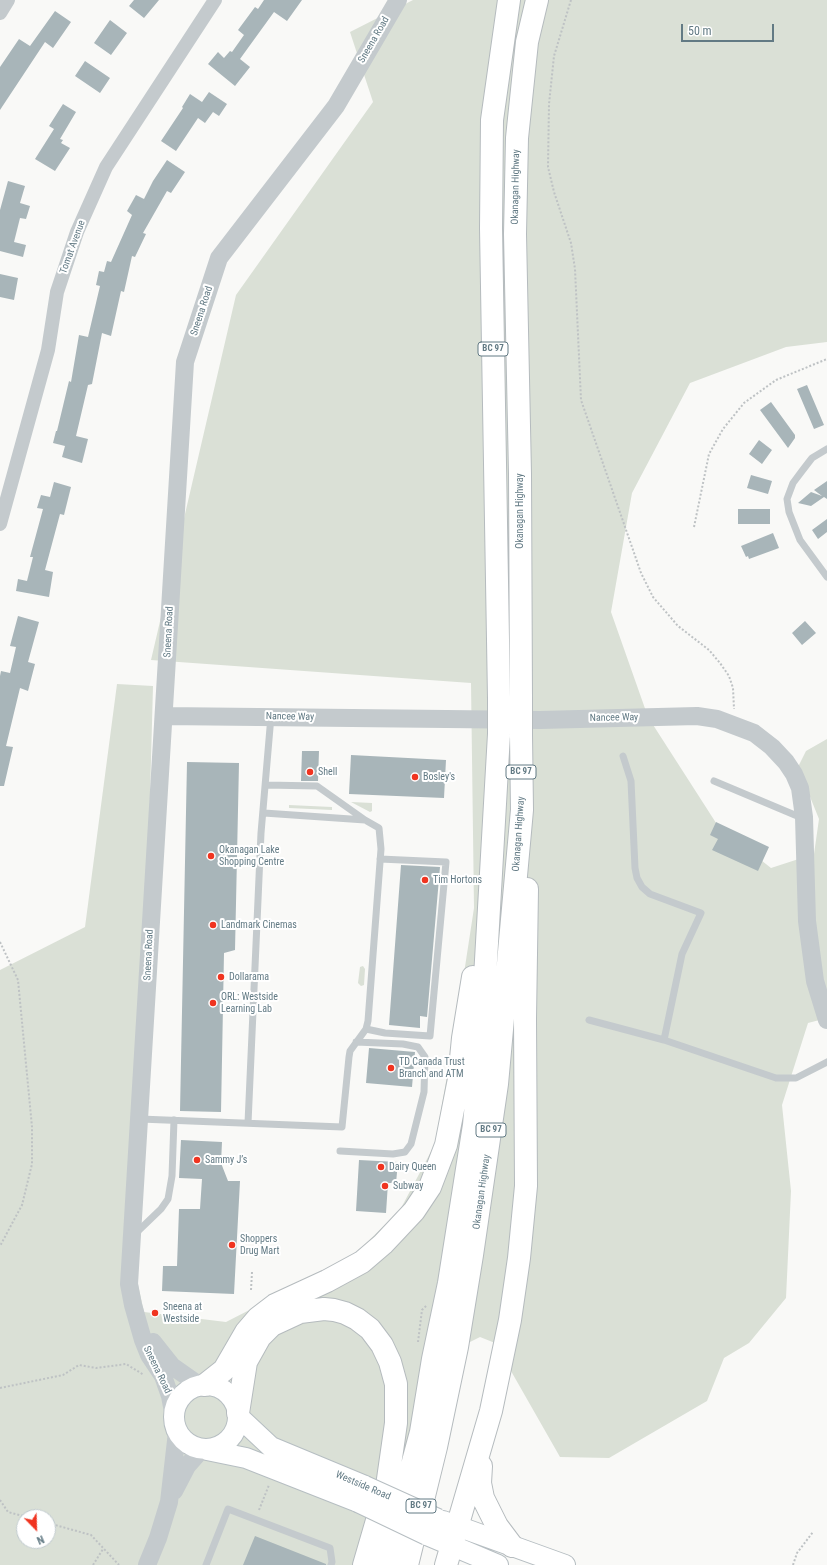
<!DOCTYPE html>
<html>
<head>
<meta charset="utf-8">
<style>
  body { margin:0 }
  #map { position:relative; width:827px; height:1565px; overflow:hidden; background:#f9f9f7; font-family:"Roboto Condensed",sans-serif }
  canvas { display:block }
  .north { position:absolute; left:16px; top:1509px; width:40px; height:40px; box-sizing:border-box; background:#fff; border:1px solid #c0cace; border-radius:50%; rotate:157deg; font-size:11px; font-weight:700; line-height:16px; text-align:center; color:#627a84 }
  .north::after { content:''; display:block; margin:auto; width:14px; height:18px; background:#f03420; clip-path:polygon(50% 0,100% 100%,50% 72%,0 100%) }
  .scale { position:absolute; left:681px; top:24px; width:93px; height:18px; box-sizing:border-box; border:2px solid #627a84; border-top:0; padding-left:5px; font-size:12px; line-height:14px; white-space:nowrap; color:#627a84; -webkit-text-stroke:3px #fff; paint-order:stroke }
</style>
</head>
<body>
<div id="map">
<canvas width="827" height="1565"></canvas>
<div class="north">N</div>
<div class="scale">50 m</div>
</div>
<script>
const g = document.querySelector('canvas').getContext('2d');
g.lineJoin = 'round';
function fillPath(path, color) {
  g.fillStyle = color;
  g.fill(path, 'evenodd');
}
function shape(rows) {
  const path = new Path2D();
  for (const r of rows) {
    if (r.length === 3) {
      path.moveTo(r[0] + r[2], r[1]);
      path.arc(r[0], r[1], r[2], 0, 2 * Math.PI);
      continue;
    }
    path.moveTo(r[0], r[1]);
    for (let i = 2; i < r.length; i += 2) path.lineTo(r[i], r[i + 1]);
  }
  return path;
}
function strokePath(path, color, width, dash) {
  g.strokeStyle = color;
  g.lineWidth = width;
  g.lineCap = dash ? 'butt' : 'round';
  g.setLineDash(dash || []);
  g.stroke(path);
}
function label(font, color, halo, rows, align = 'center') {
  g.font = font + ' "Roboto Condensed",sans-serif';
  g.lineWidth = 4;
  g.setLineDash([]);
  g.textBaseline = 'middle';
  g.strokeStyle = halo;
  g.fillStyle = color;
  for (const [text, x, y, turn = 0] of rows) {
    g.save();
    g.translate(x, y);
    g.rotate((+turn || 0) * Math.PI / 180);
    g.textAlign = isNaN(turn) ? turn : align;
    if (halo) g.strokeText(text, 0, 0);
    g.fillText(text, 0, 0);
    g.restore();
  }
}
const green = shape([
  [413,0,827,0,827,342,786,347,690,383,632,493,611,612,648,717,718,826,771,868,814,854,819,819,798,767,806,751,827,739,827,1018,808,1023,782,1105,791,1191,786,1298,749,1343,724,1358,707,1401,609,1458,560,1457,495,1343,480,1337,462,1346,376,1565,0,1565,0,970,85,927,117,684,153,686,137,1280,144,1312,226,1322,351,1258,400,1210,435,1144,457,1019,474,908,471,683,151,660,236,295,373,102,350,32],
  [24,1517,48,1517,48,1541,24,1541],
  [351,802,372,803,372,811,370,812],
  [289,805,332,807,332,810,289,808],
  [363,966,365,969,364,985,361,986,358,983,360,967]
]);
const building = shape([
  [134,0,159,0,144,18,129,6],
  [264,0,302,0,287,21,274,12,240,59,250,67,235,86,208,64,218,52,224,58,230,51,232,52,244,35,238,30,255,7,258,9],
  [55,11,71,22,53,48,45,42,0,110,0,67,19,39,30,46],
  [110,20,127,33,111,55,94,43],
  [85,61,110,78,100,93,75,76],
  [209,92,227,104,219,116,213,112,205,123,198,118,176,151,161,141,183,108,182,107,190,94,202,102],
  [63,104,76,112,60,139,63,140,61,143,70,148,55,171,35,159,54,129,49,126],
  [167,160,185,172,171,193,167,191,143,233,146,234,135,257,132,256,124,292,121,291,111,336,102,333,92,384,88,385,76,436,88,439,82,463,62,457,65,446,53,443,56,431,57,431,69,381,71,382,79,335,88,337,100,286,96,285,99,271,104,272,107,261,111,262,132,215,127,211,136,195,144,199,153,181],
  [8,181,25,186,20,203,30,206,26,219,20,218,14,242,26,245,23,257,0,251,0,210],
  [0,274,18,278,14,300,0,297],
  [807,385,824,425,814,429,797,389],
  [771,402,795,435,795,438,788,448,760,410],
  [759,440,772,450,762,464,749,454],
  [751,475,772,481,768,494,747,488],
  [827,481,827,499,824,497,811,506,798,503,811,492,822,496,814,490],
  [54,482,71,487,64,515,60,514,45,570,53,572,49,597,16,591,18,579,27,581,33,557,30,557,43,509,37,508,41,495,50,497],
  [738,509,770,509,770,524,738,524],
  [827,519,827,532,818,539,812,530],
  [773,533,779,548,749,559,748,556,746,557,741,546],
  [18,616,39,622,28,662,35,664,28,691,20,688,6,746,13,747,4,786,0,786,0,676,1,671,10,673,16,647,10,646],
  [805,621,816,633,802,645,792,633],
  [302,751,319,751,318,781,301,781],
  [351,755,446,760,444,798,349,794],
  [187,762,239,763,235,950,224,953,221,1112,180,1111],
  [716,822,769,847,758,871,712,850,718,839,710,835],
  [401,865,440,867,427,1017,420,1016,420,1028,389,1025],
  [369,1048,415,1052,412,1087,366,1083],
  [181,1140,222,1142,221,1163,228,1181,240,1181,234,1294,162,1291,163,1266,177,1266,179,1209,200,1209,202,1179,179,1178],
  [359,1160,398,1162,396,1183,388,1183,386,1213,356,1211],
  [255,1536,326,1564,326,1565,243,1565]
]);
const path = shape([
  [571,0,554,56,549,104,548,167,554,192,571,243,575,269,581,400,641,573,653,597,678,626,709,650,720,663,729,676,733,688,734,709],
  [694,527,709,454,723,429,744,403,776,380,827,359],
  [0,942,18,980,32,1127,32,1164,22,1205,0,1246],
  [251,1290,252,1272],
  [418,1342,422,1310,427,1305],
  [0,1388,63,1375,79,1365,96,1368,126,1364,144,1375],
  [0,1500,8,1512,27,1517],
  [259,1510,269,1485],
  [48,1523,91,1535,119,1565],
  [93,1565,103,1549],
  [793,1565,797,1553,813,1532]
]);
const service = shape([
  [827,449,812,458,802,471,793,483,787,499,789,512,800,540,827,577],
  [623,756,631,781,635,868,637,878,642,887,650,894,701,913,682,954,664,1040],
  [714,781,802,818],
  [266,785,317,786,365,820],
  [589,1020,664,1040,776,1078,796,1078,827,1062],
  [366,1029,385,1033,430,1036,446,862,380,859],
  [140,1119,342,1127,349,1057,350,1051,366,1029,368,1021,381,849,379,828,365,820,264,813],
  [248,1123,261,833,271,716],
  [340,1151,393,1154,405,1152,411,1144,424,1092,425,1057,418,1047,403,1044,356,1042],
  [135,1234,161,1209,168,1199,172,1176,174,1120],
  [206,1565,228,1509,330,1548,332,1562,331,1565]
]);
const minor = shape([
  [0,13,8,0],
  [0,524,48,350,57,292,77,232,106,167,215,0]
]);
const tertiary = shape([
  [164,716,540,720,697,716,717,719,754,733,772,747,786,762,794,774,800,788,804,817,807,921,815,981,827,1020],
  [153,1342,172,1366,199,1385],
  [174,1417,170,1396,163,1376,149,1355,143,1340,133,1305,129,1284,185,362,219,258,336,106,398,0],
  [174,1491,187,1466,202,1449],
  [147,1565,158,1538,169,1502,177,1432]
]);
const secondary = shape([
  [206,1417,32],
  [239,1417,271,1447,365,1486],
  [207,1450,246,1458,358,1502],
  [443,1521,565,1565],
  [427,1535,498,1565]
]);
const motorway = shape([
  [499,699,491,228,492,120,509,0],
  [521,699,520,474,515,234,517,138,527,42,537,0],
  [205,1385,224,1370,246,1332,258,1318,275,1305,327,1281,362,1262,383,1244,414,1211,430,1187,446,1145,459,1079,463,1038,473,977],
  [238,1413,246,1362,260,1337,272,1325,300,1312,324,1309,334,1310,345,1313,357,1319,370,1329,382,1345,390,1362,396,1384,396,1423,387,1486,364,1565],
  [481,1466,480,1483,483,1498,497,1526,512,1546],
  [385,1565,421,1432,433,1359,449,1283,474,1125,481,1047,499,734],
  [407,1565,436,1447,457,1347,472,1255,497,1084,522,810,521,735],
  [446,1565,491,1411,510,1320,519,1258,526,1186,525,1019,527,889]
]);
const secondaryBridge = shape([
  [365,1486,438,1519],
  [358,1502,427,1535]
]);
const motorwayBridge = shape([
  [521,699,521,735],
  [499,734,499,699]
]);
const markers = [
  [310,772,4,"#f03420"],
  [415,777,4,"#f03420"],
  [211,856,4,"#f03420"],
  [425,880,4,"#f03420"],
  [213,925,4,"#f03420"],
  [221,977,4,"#f03420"],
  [213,1003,4,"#f03420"],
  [391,1068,4,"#f03420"],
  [197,1160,4,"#f03420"],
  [381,1167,4,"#f03420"],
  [385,1186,4,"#f03420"],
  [232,1245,4,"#f03420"],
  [155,1313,4,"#f03420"]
];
const shields = [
  [493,349,30],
  [521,772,30],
  [491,1130,30],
  [421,1506,30]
];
const shieldNames = [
  ["BC 97",493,349],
  ["BC 97",521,772],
  ["BC 97",491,1130],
  ["BC 97",421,1506]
];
const streetNames = [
  ["Sneena Road",374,40,-60],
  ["Okanagan Highway",516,187,-89],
  ["Tomat Avenue",73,247,-70],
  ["Sneena Road",202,311,-72],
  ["Okanagan Highway",520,511,-90],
  ["Sneena Road",169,632,-87],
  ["Nancee Way",290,717,1],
  ["Nancee Way",614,718,-1],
  ["Okanagan Highway",519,834,-86],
  ["Sneena Road",149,955,-87],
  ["Okanagan Highway",482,1192,-82],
  ["Sneena Road",157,1370,64],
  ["Westside Road",363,1486,23]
];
const poiNames = [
  ["Shell",318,772],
  ["Bosley's",423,777],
  ["Okanagan Lake",219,850],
  ["Shopping Centre",219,862],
  ["Tim Hortons",433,880],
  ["Landmark Cinemas",221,925],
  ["Dollarama",229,977],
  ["ORL: Westside",221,997],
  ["Learning Lab",221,1009],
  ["TD Canada Trust",399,1062],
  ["Branch and ATM",399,1074],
  ["Sammy J’s",205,1160],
  ["Dairy Queen",389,1167],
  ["Subway",393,1186],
  ["Shoppers",240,1239],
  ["Drug Mart",240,1251],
  ["Sneena at",163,1307],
  ["Westside",163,1319]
];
fillPath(green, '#dae0d6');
fillPath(building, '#a8b5b9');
strokePath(secondary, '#b6bec2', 22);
strokePath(motorway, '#b5bbbe', 24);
strokePath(path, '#bec2c4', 2, [2, 2]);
strokePath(service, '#c4cacd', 7);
strokePath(minor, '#c4cacd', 14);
strokePath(tertiary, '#c4cacd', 18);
strokePath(secondary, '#fff', 20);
strokePath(motorway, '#fff', 22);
strokePath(secondaryBridge, '#b6bec2', 22, []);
strokePath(motorwayBridge, '#b5bbbe', 24, []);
strokePath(secondaryBridge, '#fff', 20);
strokePath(motorwayBridge, '#fff', 22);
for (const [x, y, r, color] of markers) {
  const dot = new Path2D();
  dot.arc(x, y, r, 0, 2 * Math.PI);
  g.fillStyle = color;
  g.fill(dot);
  strokePath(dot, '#fff', 1.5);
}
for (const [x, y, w] of shields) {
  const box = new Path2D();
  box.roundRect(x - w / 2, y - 7, w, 14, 3);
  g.fillStyle = '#fff';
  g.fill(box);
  strokePath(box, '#627a84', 1);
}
label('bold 9px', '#627a84', null, shieldNames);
label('10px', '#627a84', '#fff', streetNames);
label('10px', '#627a84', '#fff', poiNames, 'left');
</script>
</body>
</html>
